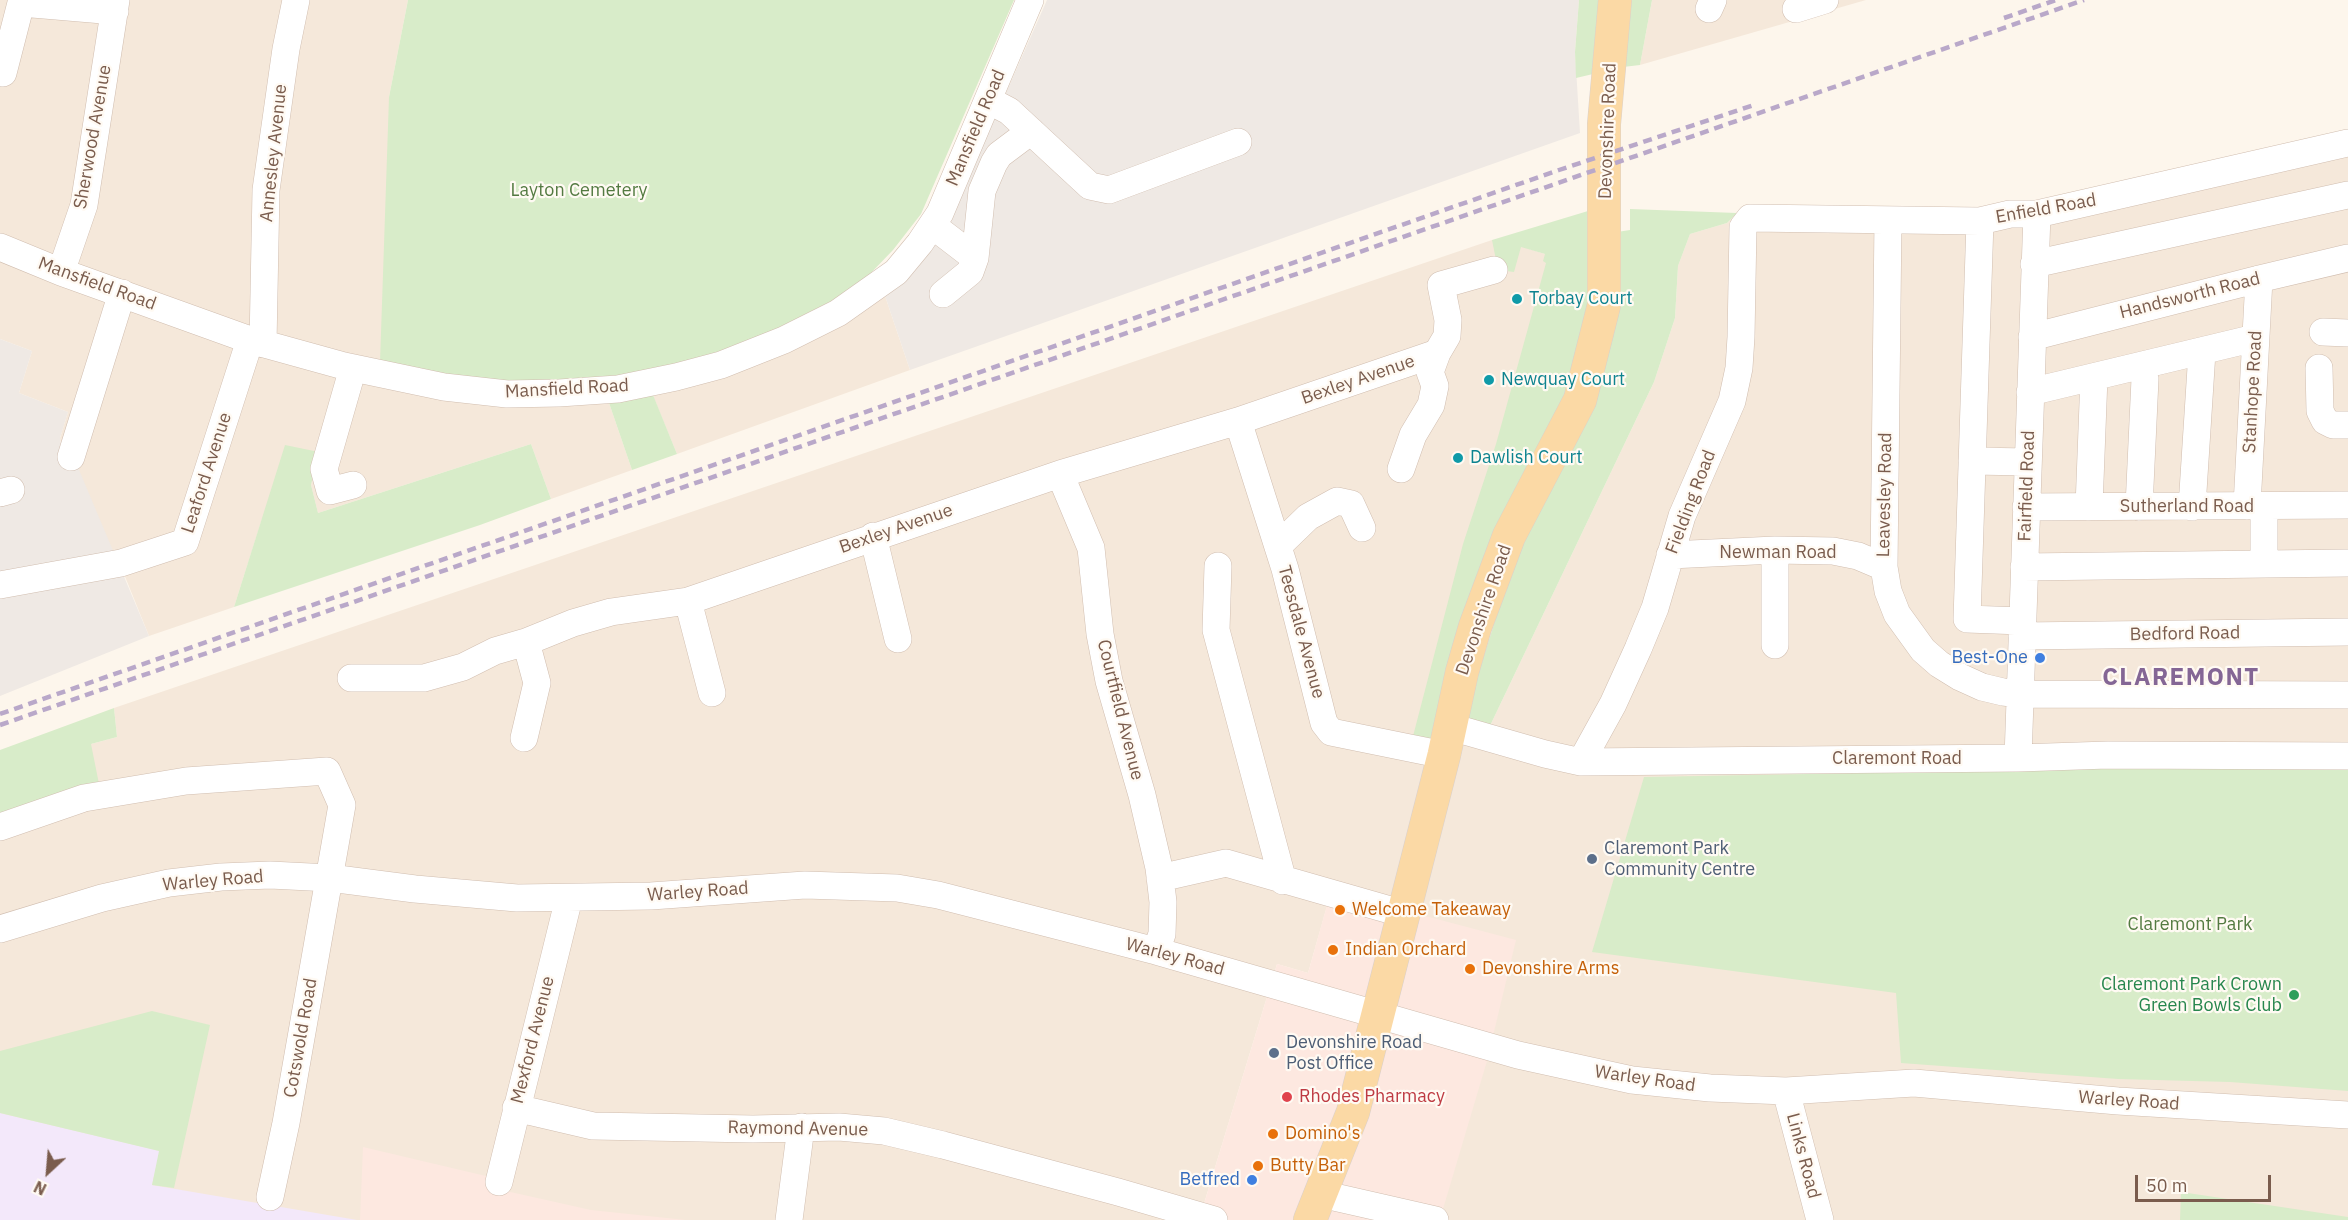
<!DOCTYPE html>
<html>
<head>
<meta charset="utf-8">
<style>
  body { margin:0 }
  #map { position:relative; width:2348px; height:1220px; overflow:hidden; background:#fdf6ec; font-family:"IBM Plex Sans",sans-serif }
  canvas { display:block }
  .north { position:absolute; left:18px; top:1142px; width:60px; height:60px; -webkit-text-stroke:4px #fffaf3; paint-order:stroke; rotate:206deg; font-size:16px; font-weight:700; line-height:24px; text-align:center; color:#7a5c4d }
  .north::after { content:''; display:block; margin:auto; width:21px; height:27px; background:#7a5c4d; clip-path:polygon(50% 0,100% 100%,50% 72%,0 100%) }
  .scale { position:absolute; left:2135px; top:1175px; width:136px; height:27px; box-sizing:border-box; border:3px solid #7a5c4d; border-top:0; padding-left:8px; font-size:18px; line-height:21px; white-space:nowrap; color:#7a5c4d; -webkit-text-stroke:4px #fffaf3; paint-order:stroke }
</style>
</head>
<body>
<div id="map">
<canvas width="2348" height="1220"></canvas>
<div class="north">N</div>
<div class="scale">50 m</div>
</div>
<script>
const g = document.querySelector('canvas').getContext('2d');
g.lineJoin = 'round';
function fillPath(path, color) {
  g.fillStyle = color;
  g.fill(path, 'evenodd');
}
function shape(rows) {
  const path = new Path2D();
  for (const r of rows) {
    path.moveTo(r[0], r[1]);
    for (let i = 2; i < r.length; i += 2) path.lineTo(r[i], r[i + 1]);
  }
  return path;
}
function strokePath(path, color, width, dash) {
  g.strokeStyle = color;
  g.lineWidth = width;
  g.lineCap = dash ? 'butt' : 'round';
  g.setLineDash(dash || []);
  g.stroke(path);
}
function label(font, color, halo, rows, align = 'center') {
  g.font = font + ' "IBM Plex Sans",sans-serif';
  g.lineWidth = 4.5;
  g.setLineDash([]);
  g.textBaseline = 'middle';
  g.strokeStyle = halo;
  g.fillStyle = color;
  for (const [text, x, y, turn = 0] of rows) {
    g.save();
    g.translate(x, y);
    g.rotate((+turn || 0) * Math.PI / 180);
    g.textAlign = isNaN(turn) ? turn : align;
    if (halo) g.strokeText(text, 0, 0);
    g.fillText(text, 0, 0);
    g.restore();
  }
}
const residential = shape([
  [0,0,408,0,389,97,607,397,632,470,551,499,531,444,318,513,311,485,318,452,262,519,234,607,149,636,124,574,63,461,60,438,68,412,19,393,32,351,0,339],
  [1652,0,1866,0,1640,65],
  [2348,129,2348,1220,1310,1220,1331,892,1308,973,1277,964,1199,1220,0,1220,0,820,91,744,117,737,114,708,1492,240,1517,245,1545,254,1547,263,1488,730,1654,382,1675,318,1678,266,1690,234,1727,223,1737,213,1933,211,2035,205],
  [885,296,910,370,677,454,651,391]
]);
const commercial = shape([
  [1331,891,1516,940,1487,1061,1443,1209,1422,1204,1418,1220,1199,1220,1277,964,1308,973],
  [363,1147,490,1177,488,1187,591,1210,686,1220,360,1220]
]);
const industrial = shape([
  [1047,0,1579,0,1575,52,1580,133,910,370,885,296,951,217],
  [0,339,32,351,19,393,68,412,60,438,63,461,77,465,149,636,0,696]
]);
const education = shape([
  [0,1113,160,1151,152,1185,357,1220,0,1220]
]);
const green = shape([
  [408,0,1014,0,921,214,893,250,867,277,839,298,767,336,677,365,616,381,487,381,380,362,389,97],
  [1579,0,1652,0,1640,65,1623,67,1576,78,1575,52],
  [1630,209,1737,213,1727,223,1690,234,1678,266,1675,318,1654,382,1488,730,1463,723,1617,232,1630,230],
  [1588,211,1604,305,1433,737,1423,742,1412,740,1463,544,1496,444,1546,263,1543,261,1545,254,1521,247,1514,272,1498,270,1492,240],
  [651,390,677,454,632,470,607,397],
  [531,444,551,499,480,525,234,607,285,445,319,452,311,485,318,513],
  [114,708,117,737,91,744,100,789,0,820,0,750],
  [2348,767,2348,1091,2230,1082,2118,1079,1901,1063,1896,993,1592,952,1644,777,2135,768],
  [152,1011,210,1025,174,1188,152,1185,159,1151,0,1113,0,1051],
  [2181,1192,2348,1217,2348,1220,2180,1220]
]);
const minor = shape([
  [1709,9,1713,0],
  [1796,9,1825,0],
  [3,73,21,3,115,11],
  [988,100,1009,111,1090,186,1109,190,1238,142],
  [1888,220,1884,567,1888,591,1897,614,1923,650,1939,664,1960,677,1982,687,2003,692,2021,694,2348,695],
  [1980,221,1967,619,2022,621],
  [932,225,975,258,970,272,943,294],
  [0,247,61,272,250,340,344,366,444,387,507,394,559,393,618,389,676,377,721,365,784,340,838,313,896,272,920,243,940,213,1030,0],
  [975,258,982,191,994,163,999,155,1031,131],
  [2034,264,2348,195],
  [61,272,84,205,116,0],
  [2323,332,2348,333],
  [2032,337,2259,279,2348,258],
  [263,344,266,190,286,49,296,0],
  [2319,368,2320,411,2325,421,2333,425,2348,425],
  [2030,392,2255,338],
  [1238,421,1285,569,1324,723,1331,732,1444,755],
  [71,457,122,293],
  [1972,461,2028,462],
  [1401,469,1413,435,1431,405,1435,386,1430,372,1437,353,1447,336,1448,320,1441,285,1494,270],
  [1060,474,1091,548,1100,634,1109,681,1142,795,1159,868,1163,902,1162,934,1156,951],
  [353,485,330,491,324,469,353,368],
  [0,493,11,490],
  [2247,506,2259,279],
  [2026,507,2348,505],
  [2089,507,2094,377],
  [2139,507,2145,379],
  [2192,507,2202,352],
  [873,536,898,639],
  [1278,546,1308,517,1337,501,1351,504,1362,528],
  [1775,550,1775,645],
  [1670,555,1775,550,1833,551,1858,556,1884,567],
  [2264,564,2264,506],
  [1218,566,1216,630,1283,881],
  [2024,567,2348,563],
  [0,585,121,563,185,542,250,340],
  [688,601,712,693],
  [2022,636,2348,632],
  [351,678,424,678,463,667,495,651,526,642,573,623,611,612,688,601,1060,474,1238,421,1437,353],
  [1451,727,1545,754,1581,762,2018,758,2108,755,2348,756],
  [524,738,537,683,526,642],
  [2018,758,2037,214],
  [1581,762,1613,704,1638,649,1655,608,1682,516,1732,401,1739,368,1741,337,1743,227,1750,218,1980,221,2010,214,2037,214,2348,143],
  [0,827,84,798,186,781,327,771,342,805,286,1123,270,1197],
  [1160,878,1226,863,1404,914],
  [0,929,102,898,169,883,221,877,270,875,330,878,415,889,517,898,651,896,805,885,897,888,938,895,1156,951,1518,1055,1632,1080,1710,1088,1786,1091,1914,1083,2118,1101,2348,1115],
  [1786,1091,1820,1220],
  [516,1108,593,1126,753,1129,839,1127,884,1131,943,1145,1118,1192,1214,1220],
  [499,1182,569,898],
  [1321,1194,1435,1220],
  [789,1220,801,1127]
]);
const major = shape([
  [1310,1220,1353,1112,1444,755,1462,672,1475,627,1509,536,1580,400,1604,305,1604,124,1615,0]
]);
const rail = shape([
  [2004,18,2056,0],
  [0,714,1559,170,1754,105],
  [0,725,2084,0]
]);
const markers = [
  [1517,299,6,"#0f9aa8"],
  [1489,380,6,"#0f9aa8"],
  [1458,458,6,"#0f9aa8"],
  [2040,658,6,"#3f7fe0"],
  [1592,859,6,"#5c6f8a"],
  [1340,910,6,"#e8710a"],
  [1333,950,6,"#e8710a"],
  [1470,969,6,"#e8710a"],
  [2294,995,6,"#2e9e5b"],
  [1274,1053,6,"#5c6f8a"],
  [1287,1097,6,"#e0444e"],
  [1273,1134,6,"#e8710a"],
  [1258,1166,6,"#e8710a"],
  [1252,1180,6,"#3f7fe0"]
];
const streetNames = [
  ["Mansfield Road",976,128,-67],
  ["Devonshire Road",1608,131,-88],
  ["Sherwood Avenue",93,137,-80],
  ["Annesley Avenue",274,153,-84],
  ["Enfield Road",2046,209,-10],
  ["Mansfield Road",97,284,20],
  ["Handsworth Road",2190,296,-14],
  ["Bexley Avenue",1358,380,-19],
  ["Mansfield Road",567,389,-3],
  ["Stanhope Road",2253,392,-87],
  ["Leaford Avenue",207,473,-72],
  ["Fairfield Road",2027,486,-88],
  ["Leavesley Road",1885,495,-89],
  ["Fielding Road",1691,502,-69],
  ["Sutherland Road",2187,507],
  ["Bexley Avenue",896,529,-19],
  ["Newman Road",1778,553],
  ["Devonshire Road",1484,610,-71],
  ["Teesdale Avenue",1301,632,75],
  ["Bedford Road",2185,634,-1],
  ["Courtfield Avenue",1120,710,76],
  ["Claremont Road",1897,759],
  ["Warley Road",213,881,-5],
  ["Warley Road",698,892,-4],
  ["Warley Road",1175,957,15],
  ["Cotswold Road",301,1038,-80],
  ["Mexford Avenue",533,1040,-76],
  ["Warley Road",1645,1079,8],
  ["Warley Road",2129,1101,4],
  ["Raymond Avenue",798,1129,1],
  ["Links Road",1803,1156,75]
];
const parkNames = [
  ["Layton Cemetery",579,191],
  ["Claremont Park",2190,925]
];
const cultureNames = [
  ["Torbay Court",1529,299],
  ["Newquay Court",1501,380],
  ["Dawlish Court",1470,458]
];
const shopNames = [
  ["Best-One",2028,658],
  ["Betfred",1240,1180]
];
const serviceNames = [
  ["Claremont Park",1604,849],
  ["Community Centre",1604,870],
  ["Devonshire Road",1286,1043],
  ["Post Office",1286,1064]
];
const foodNames = [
  ["Welcome Takeaway",1352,910],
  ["Indian Orchard",1345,950],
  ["Devonshire Arms",1482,969],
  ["Domino's",1285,1134],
  ["Butty Bar",1270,1166]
];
const leisureNames = [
  ["Claremont Park Crown",2282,985],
  ["Green Bowls Club",2282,1006]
];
const healthNames = [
  ["Rhodes Pharmacy",1299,1097]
];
const districtNames = [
  ["CLAREMONT",2181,678]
];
fillPath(residential, '#f5e8da');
fillPath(commercial, '#fde8e0');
fillPath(industrial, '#efe9e4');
fillPath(education, '#f3e8fa');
fillPath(green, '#d8ecc9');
strokePath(minor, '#d1beb0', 28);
strokePath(major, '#dad1cd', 34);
strokePath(minor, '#fff', 27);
strokePath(major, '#fbd9a5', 33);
strokePath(rail, '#b9a8c9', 4.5, [9, 6]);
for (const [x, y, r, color] of markers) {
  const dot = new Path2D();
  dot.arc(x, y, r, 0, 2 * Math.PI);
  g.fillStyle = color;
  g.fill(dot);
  strokePath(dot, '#fffaf3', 2);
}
label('18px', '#7a5c4d', '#fffaf3', streetNames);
label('18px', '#537a41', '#fffaf3', parkNames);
label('18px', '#0d838f', '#fffaf3', cultureNames, 'left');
label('18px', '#366cbe', '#fffaf3', shopNames, 'right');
label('18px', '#4e5e75', '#fffaf3', serviceNames, 'left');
label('18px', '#c56008', '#fffaf3', foodNames, 'left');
label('18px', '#27864d', '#fffaf3', leisureNames, 'right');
label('18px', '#be3a42', '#fffaf3', healthNames, 'left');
g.letterSpacing = '1.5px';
label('bold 24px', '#846695', '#fffaf3', districtNames);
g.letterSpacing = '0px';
</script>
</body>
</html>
